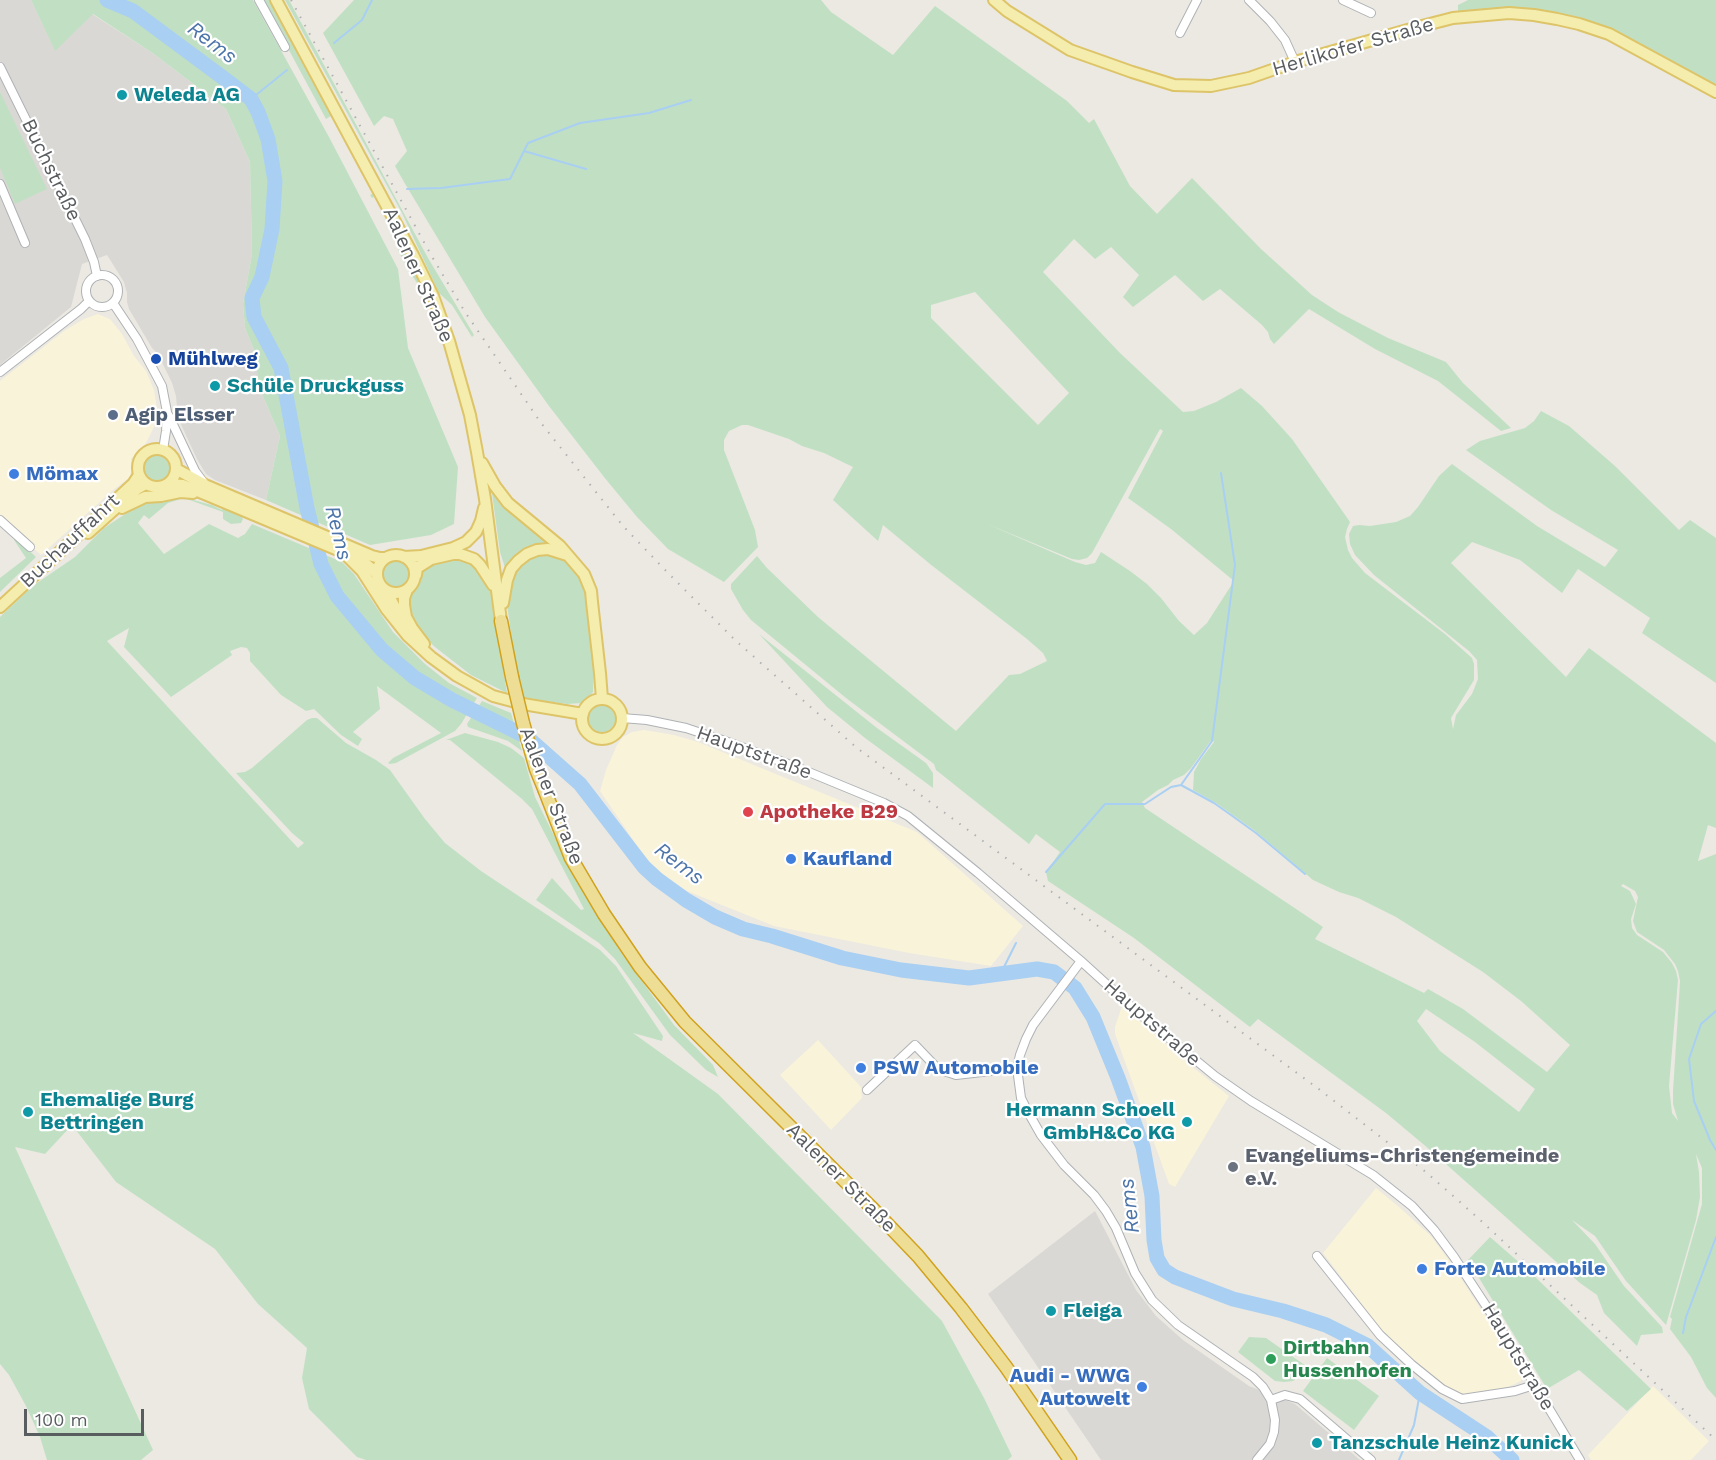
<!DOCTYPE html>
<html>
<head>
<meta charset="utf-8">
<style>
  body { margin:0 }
  #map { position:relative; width:1716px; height:1460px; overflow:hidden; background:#ebe9e2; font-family:"Work Sans",sans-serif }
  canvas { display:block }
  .scale { position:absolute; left:24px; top:1409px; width:120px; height:27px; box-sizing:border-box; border:3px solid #5a5d60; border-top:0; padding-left:8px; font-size:18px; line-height:21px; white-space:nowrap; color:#5a5d60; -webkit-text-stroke:4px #fff; paint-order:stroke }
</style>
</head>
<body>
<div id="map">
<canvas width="1716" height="1460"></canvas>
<div class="scale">100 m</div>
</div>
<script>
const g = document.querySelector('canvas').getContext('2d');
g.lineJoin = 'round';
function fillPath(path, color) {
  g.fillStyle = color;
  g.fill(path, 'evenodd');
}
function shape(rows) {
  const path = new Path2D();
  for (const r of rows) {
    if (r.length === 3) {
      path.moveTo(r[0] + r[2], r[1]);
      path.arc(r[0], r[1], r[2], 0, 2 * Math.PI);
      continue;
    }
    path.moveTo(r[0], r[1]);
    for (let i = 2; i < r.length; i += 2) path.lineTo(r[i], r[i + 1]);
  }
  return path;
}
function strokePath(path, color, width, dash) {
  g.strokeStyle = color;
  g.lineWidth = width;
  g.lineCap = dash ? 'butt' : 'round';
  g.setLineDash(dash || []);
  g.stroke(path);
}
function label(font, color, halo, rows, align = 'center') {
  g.font = font + ' "Work Sans",sans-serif';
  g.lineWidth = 4.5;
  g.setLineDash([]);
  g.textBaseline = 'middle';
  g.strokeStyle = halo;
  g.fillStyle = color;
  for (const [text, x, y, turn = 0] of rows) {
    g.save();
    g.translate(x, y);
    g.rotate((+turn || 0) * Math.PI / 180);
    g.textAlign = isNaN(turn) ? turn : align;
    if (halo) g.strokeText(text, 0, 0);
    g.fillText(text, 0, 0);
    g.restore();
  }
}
const commercial = shape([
  [98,314,110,319,122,334,134,356,146,371,154,390,157,408,154,427,146,443,131,459,132,468,130,477,112,491,41,555,0,517,0,381,64,331,84,319],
  [644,730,674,735,698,742,917,832,1023,926,991,966,909,953,774,926,687,891,661,874,644,856,600,791,606,770,617,745,623,737,632,732],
  [1122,1006,1195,1069,1229,1096,1175,1187,1169,1184,1115,1034,1115,1027],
  [818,1040,861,1087,862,1098,831,1130,780,1075],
  [1376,1188,1399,1207,1431,1236,1451,1263,1519,1368,1523,1375,1521,1381,1506,1388,1479,1394,1463,1396,1452,1391,1437,1381,1384,1334,1323,1253],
  [1653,1386,1709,1441,1691,1460,1591,1460,1588,1455]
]);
const industrial = shape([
  [0,0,31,0,55,50,92,14,154,54,226,109,250,162,252,254,243,304,245,328,254,350,259,387,280,436,266,500,215,480,206,474,197,459,178,418,176,396,172,383,158,354,152,348,129,309,127,302,127,293,124,282,107,255,82,264,71,307,0,365],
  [1095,1211,1136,1290,1156,1316,1183,1340,1249,1386,1295,1404,1360,1460,1101,1460,988,1294]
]);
const green = shape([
  [31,0,253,0,329,137,398,269,408,348,458,467,454,524,431,535,370,545,266,500,280,436,259,387,254,350,245,328,243,304,252,254,250,162,226,109,154,54,93,14,55,51],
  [262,0,271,0,398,230,432,305,409,271,398,250,403,247,376,195,372,198,370,195,375,192,331,116,326,119],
  [285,0,289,0,428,258,474,335,472,337,452,305,439,293,402,213],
  [354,0,821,0,831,12,893,55,935,6,1067,101,1089,123,1094,119,1130,186,1157,214,1192,178,1261,249,1312,295,1338,312,1388,338,1446,362,1463,383,1511,428,1501,431,1438,381,1375,349,1309,309,1274,344,1270,339,1268,332,1262,325,1220,289,1203,301,1175,275,1133,307,1123,297,1139,275,1111,247,1095,259,1074,239,1043,272,1120,353,1183,412,1194,411,1216,402,1241,388,1262,406,1292,439,1350,522,1347,529,1345,537,1348,550,1352,558,1365,573,1445,634,1472,658,1474,664,1474,680,1451,718,1453,729,1456,715,1472,694,1478,679,1477,660,1469,651,1374,575,1355,555,1350,544,1349,534,1353,526,1359,525,1370,526,1396,522,1410,516,1418,507,1439,476,1452,464,1537,526,1605,567,1618,550,1551,510,1466,450,1480,441,1525,428,1534,421,1541,411,1569,426,1615,466,1679,530,1690,520,1716,538,1716,683,1642,633,1650,618,1578,569,1562,593,1520,560,1472,542,1451,563,1566,677,1589,648,1716,743,1716,828,1708,825,1698,861,1716,854,1716,1398,1707,1388,1691,1357,1670,1329,1672,1319,1670,1317,1702,1204,1702,1168,1696,1154,1699,1172,1700,1197,1696,1220,1666,1325,1626,1281,1595,1236,1572,1220,1595,1244,1624,1286,1662,1327,1663,1333,1641,1335,1637,1346,1604,1313,1597,1295,1580,1283,1429,1149,1386,1113,1258,1019,1250,1027,1134,938,1048,881,1046,872,1060,852,1036,834,1029,844,936,770,934,764,846,698,751,620,743,610,731,589,731,584,757,556,767,568,818,617,956,731,1009,675,1020,674,1047,661,1043,653,1027,639,930,564,883,525,878,541,833,500,853,467,824,453,802,446,789,439,748,425,742,425,729,431,724,440,724,450,755,530,758,547,724,582,668,549,637,517,604,477,549,406,485,317,404,182,395,166,407,151,393,119,384,116,374,126,323,33],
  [975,292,1069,393,1038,425,931,318,931,305],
  [1160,429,1163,431,1128,498,1171,529,1234,581,1207,623,1194,635,1179,621,1161,598,1147,584,1130,571,1101,552,1095,563,1086,565,1075,562,987,524,1072,559,1079,560,1087,558,1092,553],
  [1212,739,1214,742,1201,759,1194,772,1193,790,1216,803,1254,830,1313,880,1339,892,1358,898,1396,917,1483,972,1521,1001,1570,1045,1547,1072,1463,1009,1428,989,1424,993,1315,939,1323,927,1145,808,1142,802,1158,790,1168,785,1173,780,1184,775,1191,768],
  [1623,884,1635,891,1638,897,1633,921,1637,932,1664,950,1675,964,1678,971,1680,981,1679,998,1673,1091,1673,1104,1678,1121,1672,1113,1669,1086,1678,980,1676,971,1672,963,1663,952,1637,935,1632,928,1631,919,1636,904,1630,891,1621,886],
  [1426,1009,1475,1042,1535,1089,1519,1112,1440,1051,1417,1021],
  [1468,0,1716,0,1716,85,1654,51,1617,33,1581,19,1543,11,1511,8,1458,12,1458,5],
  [0,92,47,189,15,204,0,168],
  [156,468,14],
  [491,486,558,549,545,548,507,574,500,552],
  [182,497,212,505,222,510,222,507,230,507,237,509,243,519,241,523,231,524,223,519,223,512,184,498,168,503,149,519,144,515,138,523,164,554,209,524,238,538,245,534,252,524,342,562,354,574,393,632,425,664,449,683,477,698,461,724,455,731,396,763,390,764,388,763,393,758,441,733,377,686,380,709,353,732,362,739,358,746,341,735,314,709,306,711,281,695,250,661,250,653,247,648,241,647,230,651,232,655,171,697,124,647,129,628,107,641,298,848,304,843,292,833,236,773,245,772,252,768,307,720,312,718,317,718,346,743,376,760,390,770,425,819,445,843,481,871,600,950,616,966,663,1036,662,1041,633,1033,718,1094,942,1321,984,1398,1012,1456,1008,1460,366,1460,357,1457,309,1409,302,1378,307,1348,258,1304,215,1249,116,1182,72,1125,45,1154,15,1147,153,1450,141,1460,47,1460,40,1437,26,1406,9,1375,0,1364,0,617,34,585,75,557,104,528,142,503,152,500],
  [16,538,36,557,0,592,0,578,26,558,14,540],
  [544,555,554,556,565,561,574,569,581,579,586,593,594,670,593,692,583,703,567,704,522,698,516,671,507,604,507,592,515,569,523,562,534,557],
  [457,557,468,561,477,567,490,587,507,693,471,675,435,647,421,634,410,614,409,599,419,584,423,571,430,563],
  [397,574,15],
  [759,634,877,728,926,763,933,773,933,788,865,738,827,707],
  [482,701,511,713,522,751,508,741,468,727,467,724],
  [601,720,15],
  [465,733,498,742,511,748,524,758,535,797,564,856,597,915,622,954,674,1025,713,1065,718,1077,706,1070,670,1035,615,959,599,943,536,900,552,878,581,910,584,909,532,809,522,799,450,740,446,740],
  [1490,1237,1529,1271,1651,1389,1627,1411,1579,1370,1547,1389,1468,1260],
  [1249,1337,1266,1338,1306,1366,1300,1376,1293,1381,1284,1382,1275,1381,1238,1352],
  [1327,1358,1379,1396,1354,1430,1303,1391]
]);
const stream = shape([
  [334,43,362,20,372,0],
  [251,99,287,70],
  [524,151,586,169],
  [407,189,441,188,510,179,528,143,580,123,649,113,691,100],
  [1181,785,1214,803,1231,815,1256,833,1305,874],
  [1046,872,1105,804,1145,804,1171,787,1181,785,1212,741,1235,565,1221,473],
  [1001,973,1016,943],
  [1716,1011,1701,1024,1689,1059,1694,1101,1710,1140,1716,1150],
  [1683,1333,1686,1317,1716,1237],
  [1399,1460,1414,1425,1420,1393]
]);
const river = shape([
  [107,0,133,11,222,77,251,99,258,112,268,139,275,181,272,229,262,277,252,298,254,317,281,368,307,508,321,564,337,596,382,650,415,678,452,700,527,737,580,784,644,867,657,879,686,900,715,917,743,929,772,936,842,958,901,970,969,978,1037,969,1054,972,1075,988,1093,1017,1118,1078,1143,1147,1152,1196,1154,1240,1157,1258,1164,1270,1175,1277,1233,1299,1283,1311,1326,1325,1368,1346,1420,1393,1487,1437,1512,1460]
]);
const minor = shape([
  [259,0,285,47],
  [1249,0,1270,21,1285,40,1295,62],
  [1343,0,1371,13],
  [1180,33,1197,0],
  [0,67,85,239,94,262,97,276],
  [0,184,25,243],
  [102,291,16],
  [113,303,137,339,162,386,167,412,166,431,163,450],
  [0,372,81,309,89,301],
  [169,416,195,471,204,483],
  [0,520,30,547],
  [622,718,647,720,686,728,725,741,799,768,884,803,908,816,978,873,1081,961,1136,1011,1215,1076,1251,1101,1373,1175,1412,1206,1434,1230,1454,1257,1498,1324,1580,1460],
  [1081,961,1033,1025,1026,1039,1020,1055,1017,1068,1021,1098,1028,1112,1041,1135,1064,1165,1094,1195,1106,1211,1116,1228,1135,1273,1152,1300,1178,1325,1253,1377,1263,1387,1271,1400,1275,1420,1274,1432,1270,1444,1257,1460],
  [867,1090,915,1045,938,1069,956,1075,1017,1068],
  [1317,1256,1380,1335,1411,1364,1442,1389,1462,1399,1515,1391,1534,1385],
  [1271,1400,1285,1395,1300,1399,1371,1460]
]);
const major = shape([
  [276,0,413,255,433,296,449,341,470,415,477,452,485,499,501,621],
  [994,0,1007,11,1070,50,1132,72,1174,85,1211,86,1249,78,1295,62,1418,27,1453,18,1509,13,1534,15,1557,19,1579,24,1609,34,1716,92],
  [157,468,19],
  [482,463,495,486,508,503,560,546,584,574,591,591,592,602,600,673,602,699],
  [176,469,205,485,372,556,380,558,386,558],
  [168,484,183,485,333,548,360,559,373,570,377,575],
  [122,508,145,497,161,496,180,492,193,493],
  [88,533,137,489,146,484],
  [342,551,362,571,387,610,407,635,431,657,457,676,493,696,523,704,583,714],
  [396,574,19],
  [404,557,421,556,453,548,466,542,476,532,481,521,484,508],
  [416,575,417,568,431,559,453,554,460,554,474,559,480,565,493,585],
  [386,590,402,621],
  [407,590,404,598,404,605,406,617,412,628,424,644],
  [503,603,507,580,511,569,518,561,527,554,537,550,548,549,567,555],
  [0,607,133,484,139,475],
  [602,719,20]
]);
const highway = shape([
  [501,621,512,677],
  [545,791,571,858,604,914,640,967,685,1022,871,1207,918,1256,961,1308,1006,1367,1070,1460]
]);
const rail = shape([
  [291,0,431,255,465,312,541,423,623,526,669,574,736,641,857,748,1320,1090,1427,1173,1478,1218,1716,1440]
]);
const highwayBridge = shape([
  [512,677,523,723,536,769,545,791]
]);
const markers = [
  [122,95,6,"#0f9aa8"],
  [156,359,6,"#1a4fb4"],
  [215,386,6,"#0f9aa8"],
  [113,415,6,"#5c6f8a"],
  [14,474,6,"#3f7fe0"],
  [748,812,6,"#e0444e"],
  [791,859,6,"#3f7fe0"],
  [861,1068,6,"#3f7fe0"],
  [28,1112,6,"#0f9aa8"],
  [1187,1122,6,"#0f9aa8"],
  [1233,1167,6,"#6b7280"],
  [1422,1269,6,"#3f7fe0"],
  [1051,1311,6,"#0f9aa8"],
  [1271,1359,6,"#2e9e5b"],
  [1142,1387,6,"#3f7fe0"],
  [1317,1443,6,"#0f9aa8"]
];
const streetNames = [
  ["Herlikofer Straße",1353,47,-16],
  ["Buchstraße",51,170,64],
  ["Aalener Straße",418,275,66],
  ["Buchauffahrt",70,541,-43],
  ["Hauptstraße",754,753,20],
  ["Aalener Straße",551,796,69],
  ["Hauptstraße",1152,1023,41],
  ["Aalener Straße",841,1178,45],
  ["Hauptstraße",1518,1357,59]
];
const cultureNames = [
  ["Weleda AG",134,95],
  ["Schüle Druckguss",227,386],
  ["Ehemalige Burg",40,1100],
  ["Bettringen",40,1123],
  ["Hermann Schoell",1175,1110,"right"],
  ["GmbH&Co KG",1175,1133,"right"],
  ["Fleiga",1063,1311],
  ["Tanzschule Heinz Kunick",1329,1443]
];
const transitNames = [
  ["Mühlweg",168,359]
];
const serviceNames = [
  ["Agip Elsser",125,415]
];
const shopNames = [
  ["Mömax",26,474],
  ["Kaufland",803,859],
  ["PSW Automobile",873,1068],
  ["Forte Automobile",1434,1269],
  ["Audi - WWG",1130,1376,"right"],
  ["Autowelt",1130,1399,"right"]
];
const healthNames = [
  ["Apotheke B29",760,812]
];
const worshipNames = [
  ["Evangeliums-Christengemeinde",1245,1156],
  ["e.V.",1245,1179]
];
const leisureNames = [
  ["Dirtbahn",1283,1348],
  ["Hussenhofen",1283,1371]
];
const waterNames = [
  ["Rems",212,43,37],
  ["Rems",338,533,76],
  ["Rems",679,864,37],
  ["Rems",1130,1206,-96]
];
fillPath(commercial, '#f9f3d9');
fillPath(industrial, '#dad8d4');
fillPath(green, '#c1e0c3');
strokePath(stream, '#a9cff3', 2);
strokePath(river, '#a9cff3', 15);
strokePath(minor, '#afb2b5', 10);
strokePath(major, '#dec468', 14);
strokePath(highway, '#d0a21d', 15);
strokePath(minor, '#fff', 8);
strokePath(major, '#f4edae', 10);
strokePath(highway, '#eedd95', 12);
strokePath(rail, '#b0b1b1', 2, [1.5, 8]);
strokePath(highwayBridge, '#d0a21d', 15, []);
strokePath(highwayBridge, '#eedd95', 12);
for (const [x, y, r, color] of markers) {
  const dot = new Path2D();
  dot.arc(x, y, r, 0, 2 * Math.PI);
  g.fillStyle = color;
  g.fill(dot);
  strokePath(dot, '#fff', 2);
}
label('20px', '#5a5d60', '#fff', streetNames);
label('bold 20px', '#0d838f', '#fff', cultureNames, 'left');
label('bold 20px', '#164399', '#fff', transitNames, 'left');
label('bold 20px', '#4e5e75', '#fff', serviceNames, 'left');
label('bold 20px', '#366cbe', '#fff', shopNames, 'left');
label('bold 20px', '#be3a42', '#fff', healthNames, 'left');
label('bold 20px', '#5b616d', '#fff', worshipNames, 'left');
label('bold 20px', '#27864d', '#fff', leisureNames, 'left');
label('italic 21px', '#4d75aa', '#fff', waterNames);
</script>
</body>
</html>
